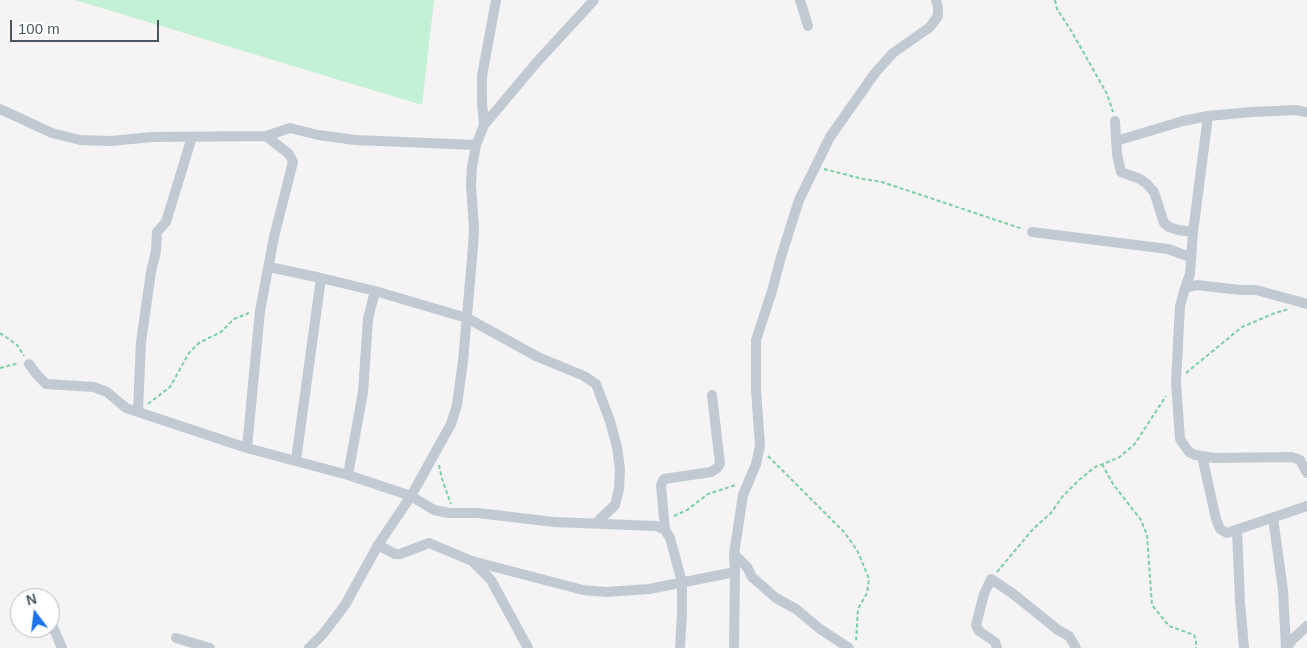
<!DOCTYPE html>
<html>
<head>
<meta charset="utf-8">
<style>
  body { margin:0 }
  #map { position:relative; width:1307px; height:648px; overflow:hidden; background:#f5f3f3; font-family:Arial,sans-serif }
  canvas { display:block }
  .north { position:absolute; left:10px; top:588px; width:50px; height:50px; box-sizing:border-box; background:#fff; border:1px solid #b7bbc0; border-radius:50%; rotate:345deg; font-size:14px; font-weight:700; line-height:20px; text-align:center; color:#4a5661 }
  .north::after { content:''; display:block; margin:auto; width:18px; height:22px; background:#1a73e8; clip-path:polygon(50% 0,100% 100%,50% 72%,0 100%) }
  .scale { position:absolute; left:10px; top:20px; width:149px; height:22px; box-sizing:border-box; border:2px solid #4a5661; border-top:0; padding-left:6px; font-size:15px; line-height:18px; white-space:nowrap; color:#4a5661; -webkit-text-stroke:4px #fff; paint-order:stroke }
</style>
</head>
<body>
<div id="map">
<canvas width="1307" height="648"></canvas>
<div class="north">N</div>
<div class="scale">100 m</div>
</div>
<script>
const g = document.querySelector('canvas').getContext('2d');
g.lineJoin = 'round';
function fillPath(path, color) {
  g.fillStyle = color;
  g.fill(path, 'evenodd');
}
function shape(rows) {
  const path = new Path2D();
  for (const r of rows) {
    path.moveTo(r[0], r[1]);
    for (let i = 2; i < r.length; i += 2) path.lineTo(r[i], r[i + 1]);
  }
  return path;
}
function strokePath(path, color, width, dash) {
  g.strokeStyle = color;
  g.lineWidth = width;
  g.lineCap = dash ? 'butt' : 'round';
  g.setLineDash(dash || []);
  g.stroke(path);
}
const green = shape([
  [75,0,434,0,422,105]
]);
const path = shape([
  [1055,0,1057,9,1072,32,1107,94,1113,112],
  [824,169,863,179,882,182,1023,229],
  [0,333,17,345,24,356],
  [0,368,19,363],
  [1186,373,1242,327,1275,313,1289,309],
  [148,404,170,387,189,353,199,343,221,332,234,319,249,313],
  [768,456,845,533,858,552,869,579,867,593,858,609,856,641],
  [1102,464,1113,484,1141,520,1147,535,1152,605,1169,626,1194,635,1196,640,1196,648],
  [439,465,442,479,451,504],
  [674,516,687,510,708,494,736,485],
  [997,572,1033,529,1051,513,1062,497,1079,480,1095,467,1118,458,1134,445,1166,396]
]);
const minor = shape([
  [800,0,808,26],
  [0,109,52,133,80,140,111,141,152,137,266,136,290,128,318,135,355,140,476,145],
  [1115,121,1117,155,1121,172,1140,179,1147,184,1154,192,1164,223,1169,227,1178,230,1193,232],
  [484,125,482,102,482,76,496,0],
  [1116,141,1183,121,1208,116,1252,112,1295,110,1307,112],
  [1032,232,1168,249,1190,257],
  [269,267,321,278,375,291,467,318,538,357,584,376,596,384,610,421,617,447,620,469,619,489,615,505,596,523],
  [1185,288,1190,274,1193,232,1208,116],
  [1307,304,1256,290,1240,290,1197,285,1185,288,1180,306,1176,382,1180,439,1189,452,1195,455,1214,458,1292,457,1300,460,1307,473],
  [29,364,38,376,46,384,94,387,107,392,126,408,247,448,348,475,411,496,434,510,449,513,478,513,554,522,656,526,665,530,670,538,682,582,682,613,680,648],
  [138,411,141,342,151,272,156,251,157,232,166,222,192,137],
  [247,448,260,311,274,237,293,162,289,154,266,136],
  [1202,456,1216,519,1220,529,1227,533,1307,506],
  [296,460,321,278],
  [348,475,363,392,368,319,375,291],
  [1273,518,1283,590,1286,648],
  [665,530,661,485,664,479,711,472,717,468,720,464,712,395],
  [1237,530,1240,602,1244,648],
  [378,545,395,554,400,554,429,543,472,561,583,590,606,592,649,589,735,572],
  [734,554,747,567,752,577,776,598,796,609,820,629,849,648],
  [472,561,491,580,528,648],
  [50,620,62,648],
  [176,638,210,648],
  [309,648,323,634,345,605,378,545,411,496,451,424,457,405,463,361,473,247,474,229,471,185,472,167,476,145,484,125,537,62,594,0],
  [734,648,735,572,734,554,743,495,756,464,760,446,756,390,756,340,772,291,781,257,799,200,830,137,875,73,893,53,930,27,938,16,938,7,936,0],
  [997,648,995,642,979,631,976,625,984,594,991,579,1012,593,1058,630,1069,636,1076,648],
  [1287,648,1292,640,1307,626]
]);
fillPath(green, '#c3f1d5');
strokePath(path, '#7ad0a6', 2, [4, 2.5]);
strokePath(minor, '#c1cad2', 10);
</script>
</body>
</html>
